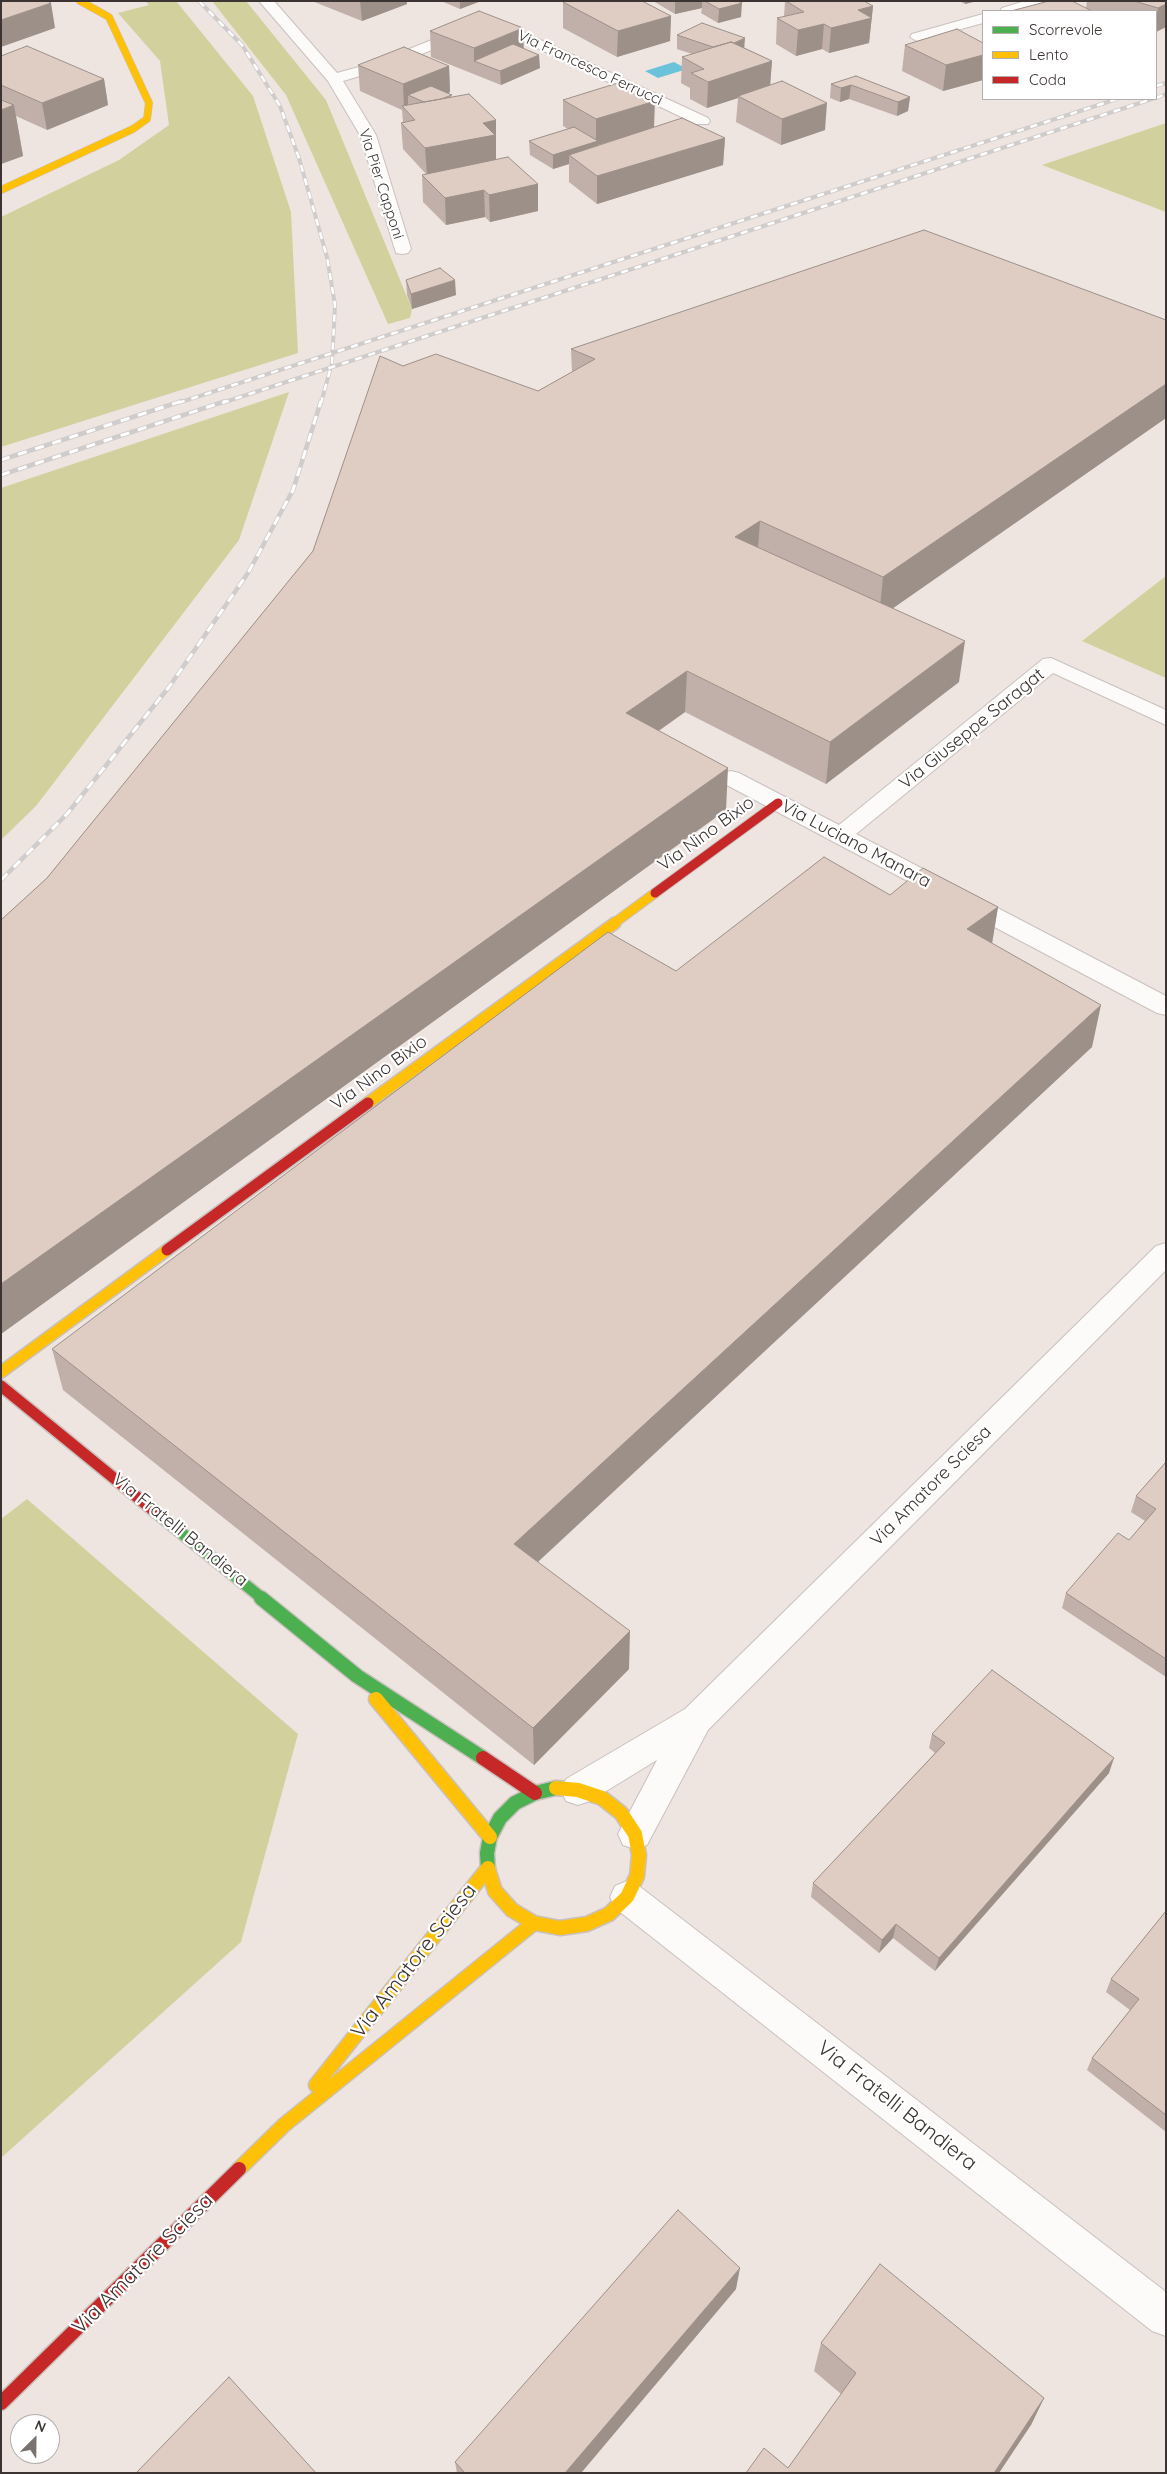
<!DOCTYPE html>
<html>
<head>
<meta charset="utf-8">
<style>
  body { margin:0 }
  #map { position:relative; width:1167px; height:2474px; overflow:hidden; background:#eee4e0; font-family:Quicksand,sans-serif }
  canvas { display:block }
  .frame { position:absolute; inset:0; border:2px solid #3c3432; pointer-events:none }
  .legend { position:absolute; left:982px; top:10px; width:175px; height:90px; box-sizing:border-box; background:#fff; border:1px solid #b1aead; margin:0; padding:6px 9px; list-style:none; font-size:15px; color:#3c3432 }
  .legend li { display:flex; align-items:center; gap:10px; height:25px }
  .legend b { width:25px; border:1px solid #b1aead }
  .north { position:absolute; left:10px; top:2414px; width:50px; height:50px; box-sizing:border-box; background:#fff; border:1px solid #b1aead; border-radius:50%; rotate:23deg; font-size:14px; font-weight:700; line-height:20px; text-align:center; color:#3c3432 }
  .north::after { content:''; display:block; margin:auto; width:18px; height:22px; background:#7a726f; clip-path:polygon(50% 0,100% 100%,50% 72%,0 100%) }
</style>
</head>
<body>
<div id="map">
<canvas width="1167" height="2474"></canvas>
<div class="frame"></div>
<ul class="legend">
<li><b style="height:6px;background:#4caf50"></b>Scorrevole</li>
<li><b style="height:6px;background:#ffc107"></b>Lento</li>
<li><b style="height:6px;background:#c62828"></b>Coda</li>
</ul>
<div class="north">N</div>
</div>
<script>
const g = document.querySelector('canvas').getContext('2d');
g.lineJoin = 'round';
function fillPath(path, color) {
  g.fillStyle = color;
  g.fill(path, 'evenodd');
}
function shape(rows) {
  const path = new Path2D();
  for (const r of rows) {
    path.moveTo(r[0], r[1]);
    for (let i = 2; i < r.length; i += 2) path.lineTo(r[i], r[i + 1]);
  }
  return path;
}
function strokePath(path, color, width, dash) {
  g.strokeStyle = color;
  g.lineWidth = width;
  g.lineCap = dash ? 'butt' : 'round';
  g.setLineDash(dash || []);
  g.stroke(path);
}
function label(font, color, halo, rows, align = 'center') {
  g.font = font + ' Quicksand,sans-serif';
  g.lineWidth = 4.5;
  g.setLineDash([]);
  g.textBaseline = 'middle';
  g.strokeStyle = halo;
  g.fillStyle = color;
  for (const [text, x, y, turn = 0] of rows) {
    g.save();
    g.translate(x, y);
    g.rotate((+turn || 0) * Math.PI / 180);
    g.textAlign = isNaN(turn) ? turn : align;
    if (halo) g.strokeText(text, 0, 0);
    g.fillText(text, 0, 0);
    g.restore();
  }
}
const green = shape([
  [145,1,176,1,253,96,291,212,298,353,1,447,1,217,119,160,169,125,160,61,118,13,149,5],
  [212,1,246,1,326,100,412,309,410,318,388,324,286,95],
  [1166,123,1166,212,1042,165],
  [289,392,239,540,36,806,1,840,1,488],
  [1166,576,1166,678,1082,641],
  [27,1499,298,1734,241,1942,1,2158,1,1519]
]);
const water = shape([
  [674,62,687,69,658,78,645,71]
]);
const street = shape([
  [259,1,274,1,337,73,377,62,474,23,502,22,708,118,710,121,708,124,696,124,500,30,481,30,387,68,343,81,376,135,411,249,408,253,402,254,396,253,360,135,328,81,259,1],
  [1025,1,1049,1,1047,4,1022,11,1000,11,1002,8,1025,1],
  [983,14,983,23,917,41,910,37,912,34,983,14],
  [1051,658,1166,710,1166,725,1053,673,856,834,1166,996,1166,1015,1157,1013,832,841,723,783,720,778,723,773,731,771,739,773,839,825,1043,659,1051,658],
  [1166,1243,1166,1270,708,1730,647,1845,635,1849,623,1845,618,1834,657,1760,590,1801,578,1805,566,1801,561,1790,566,1779,685,1709,1156,1246,1166,1243],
  [627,1881,639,1886,1166,2292,1166,2336,1152,2331,615,1908,610,1897,615,1886,627,1881]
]);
const fastFar1 = shape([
  [153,1510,263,1599]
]);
const fast = shape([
  [261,1598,357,1676,483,1758],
  [488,1869,487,1853,490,1837,500,1818,515,1803,535,1793,556,1788]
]);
const slowFar3 = shape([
  [1,190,133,129,147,119,149,103,109,17,80,1]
]);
const slowFar2 = shape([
  [613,924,655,893]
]);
const slowFar1 = shape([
  [368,1103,615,923],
  [1,1372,167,1250]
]);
const slow = shape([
  [376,1699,490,1837],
  [488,1869,495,1891,512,1910,534,1923,560,1928,587,1924,609,1914,627,1897,637,1876,639,1855,635,1834,621,1813,602,1798,578,1790,556,1788],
  [316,2085,488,1868],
  [239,2169,284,2125,534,1923]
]);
const jamFar2 = shape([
  [655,893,778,803]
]);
const jamFar1 = shape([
  [167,1250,368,1103],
  [1,1386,153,1510]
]);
const jam = shape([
  [483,1758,535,1793],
  [1,2403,239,2169]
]);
const railFar1 = shape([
  [199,1,242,45,280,106,299,158,327,257,335,305,332,363,321,403],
  [1156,86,1166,83],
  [1156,98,1166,94],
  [178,403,1117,99],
  [222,403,1152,99]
]);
const rail = shape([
  [1,460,182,401],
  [1,475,226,401],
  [1,880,67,814,169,687,248,573,293,490,321,401]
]);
const wall = shape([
  [312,1,407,1,407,4,362,21],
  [441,1,481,1,460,9],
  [653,1,743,1,743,2,741,3,741,17,718,23,701,13,702,8,675,14],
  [785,1,864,1,873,6,869,43,829,53,822,49,796,56,776,44,777,18,784,17],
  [959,1,977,1,965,4],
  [1087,1,1166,1,1166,27,1156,32,1156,11,1011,11,1086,8],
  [563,2,671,16,670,41,617,57,563,28],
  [430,31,523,48,540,68,501,85,431,57],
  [677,35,745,48,772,61,770,85,825,130,781,145,736,122,738,98,707,108,690,99,690,88,681,83,682,57,692,54,677,49],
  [983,43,983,80,943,91,902,71,905,45],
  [1,56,104,79,108,105,47,130,16,116,23,156,1,164],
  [358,65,449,66,450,92,448,93,496,147,496,160,538,184,538,211,490,222,485,217,446,225,423,202,422,175,426,174,403,149,401,123,403,122,402,110,360,91],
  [856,76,910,97,908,111,897,116,849,99,840,102,830,98,831,84],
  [563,100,654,127,725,138,723,165,597,204,569,182,569,164,553,169,530,155,529,141,568,129,563,126],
  [626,137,598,146,598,145],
  [406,280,456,295,412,309,407,295],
  [1166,320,1166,418,892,608,959,682,826,784,685,712,659,731,726,810,1,1334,1,920,47,878,313,551,403,366,538,391,572,372,571,349],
  [890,895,998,907,992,944,1092,1047,538,1562,629,1669,534,1765,63,1390,52,1349,676,971],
  [1166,1462,1166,1677,1062,1608,1066,1593,1129,1540,1145,1521,1131,1512,1136,1496],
  [932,1734,1109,1773,935,1971,893,1938,879,1953,811,1897,813,1883,935,1753,929,1748],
  [1166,1911,1166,2132,1087,2070,1092,2058,1130,2010,1106,1992,1111,1979],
  [736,2289,581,2473,457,2473,455,2462],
  [821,2343,1044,2398,1031,2425,788,2468,841,2394,814,2371]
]);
const shadedWall = shape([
  [360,1,407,1,407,4,362,21],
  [460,1,481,1,460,9],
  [675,1,702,1,702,8,675,14],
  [965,1,977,1,965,4],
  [51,3,55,28,1,47,1,20],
  [742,3,741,17,718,23,719,9],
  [1166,4,1166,27,1156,32,1156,19,1158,8],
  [873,6,869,43,829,53,831,28,858,10],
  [671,16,670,41,617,57,618,31],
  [824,24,822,49,796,56,798,30],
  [523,28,524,54,474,61,474,48],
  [745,38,744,51,720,50],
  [539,55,540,68,501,85,500,71],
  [983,55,983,80,943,91,946,65],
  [772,61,770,87,738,96,738,98,707,108,708,82],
  [449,66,450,92,425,103,408,95,408,109,404,109,403,84],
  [104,79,108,105,47,130,42,103],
  [851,85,849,99,840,102,841,88],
  [910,97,908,111,897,116,898,102],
  [655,101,654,128,598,145,598,155,569,155,569,164,553,169,553,155,596,141,596,119],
  [827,103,825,130,781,145,782,119],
  [14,105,23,156,1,164,1,110],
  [496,120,496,162,427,175,425,148,483,123],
  [725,138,723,165,597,204,597,176],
  [538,184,538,211,490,222,489,195],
  [484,190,485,217,446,225,445,198],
  [455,280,456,295,412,309,411,294],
  [1166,384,1166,418,879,618,883,577],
  [760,521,757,561,735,537],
  [965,641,959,682,826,784,830,742],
  [687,671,685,712,625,754,626,713],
  [728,768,726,810,1,1334,1,1284],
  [998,907,991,949,967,929],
  [1101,1005,1092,1047,515,1583,514,1544],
  [630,1631,629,1669,534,1765,533,1728],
  [1114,1758,1109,1773,935,1971,939,1958],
  [896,1924,893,1938,879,1953,882,1940],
  [740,2268,736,2289,581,2473,565,2473],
  [1044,2398,1031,2425,999,2473,994,2473]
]);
const building = shape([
  [1,1,48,1,51,3,1,20,1,1],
  [566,1,642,1,671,16,618,31,563,2,566,1],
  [705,1,738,1,742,3,719,9,705,1],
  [786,1,864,1,873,6,858,10,872,18,831,28,824,24,798,30,777,18,804,12,786,1],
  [1049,1,1072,1,1092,11,1011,11,1049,1],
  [1134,1,1166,1,1166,4,1158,8,1134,1],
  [479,11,523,28,474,48,430,31,479,11],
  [702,23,745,38,734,43,731,42,713,47,677,35,702,23],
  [957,29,983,43,983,55,946,65,905,45,957,29],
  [731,42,772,61,708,82,691,73,704,69,682,57,731,42],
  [513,44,539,55,500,71,474,61,513,44],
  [27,46,104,79,42,103,1,85,1,56,27,46],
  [404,47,449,66,403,84,358,65,404,47],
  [856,76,910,97,898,102,851,85,841,88,831,84,856,76],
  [782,81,827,103,782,119,738,96,782,81],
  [621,82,655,101,596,119,563,100,621,82],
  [431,86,452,95,441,99,424,102,408,95,431,86],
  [469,94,496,120,483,123,495,135,425,148,401,123,415,120,402,106,469,94],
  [1,100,14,105,1,110,1,100],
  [682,118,725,138,597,176,569,155,682,118],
  [574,127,598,141,553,155,529,141,574,127],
  [508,157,538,184,489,195,484,190,445,198,422,175,508,157],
  [924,230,1166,320,1166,384,883,577,760,521,735,537,965,641,830,742,687,671,626,713,728,768,1,1284,1,920,47,878,313,551,380,356,403,366,436,354,538,391,595,359,571,349,924,230],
  [440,268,455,280,411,294,406,280,440,268],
  [824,857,890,895,923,868,998,907,967,929,1101,1005,514,1544,630,1631,533,1728,52,1349,608,932,676,971,824,857],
  [1166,1462,1166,1659,1066,1593,1118,1533,1129,1540,1156,1509,1136,1496,1166,1462],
  [992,1670,1114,1758,939,1958,896,1924,882,1940,813,1883,945,1743,932,1734,992,1670],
  [1166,1911,1166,2115,1092,2058,1139,1999,1111,1979,1166,1911],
  [678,2210,740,2268,565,2473,465,2473,455,2462,678,2210],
  [880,2264,1044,2398,994,2473,746,2473,764,2448,788,2468,856,2373,821,2343,880,2264],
  [229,2377,316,2473,136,2473,229,2377]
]);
const farStreetnames = [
  ["Via Francesco Ferrucci",590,68,25],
  ["Via Pier Capponi",381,184,72]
];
const streetNames = [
  ["Via Giuseppe Saragat",972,729,-39],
  ["Via Nino Bixio",706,834,-36],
  ["Via Luciano Manara",856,844,28],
  ["Via Nino Bixio",379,1073,-36],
  ["Via Amatore Sciesa",931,1486,-45],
  ["Via Fratelli Bandiera",180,1530,39]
];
const nearStreetnames = [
  ["Via Amatore Sciesa",414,1961,-52],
  ["Via Fratelli Bandiera",897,2106,38],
  ["Via Amatore Sciesa",143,2264,-45]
];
fillPath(green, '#d2d19d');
fillPath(water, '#6ac3da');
strokePath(street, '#c9c1be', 2);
strokePath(fastFar1, '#c9c1be', 14);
strokePath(fast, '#c9c1be', 17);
strokePath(slowFar3, '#c9c1be', 8);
strokePath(slowFar2, '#c9c1be', 11);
strokePath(slowFar1, '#c9c1be', 14);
strokePath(slow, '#c9c1be', 17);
strokePath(jamFar2, '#c9c1be', 11);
strokePath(jamFar1, '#c9c1be', 14);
strokePath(jam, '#c9c1be', 17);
fillPath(street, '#fcfbfa');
strokePath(fastFar1, '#4caf50', 11);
strokePath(fast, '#4caf50', 14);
strokePath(slowFar3, '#ffc107', 7);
strokePath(slowFar2, '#ffc107', 9);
strokePath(slowFar1, '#ffc107', 11);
strokePath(slow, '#ffc107', 14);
strokePath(jamFar2, '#c62828', 9);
strokePath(jamFar1, '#c62828', 11);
strokePath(jam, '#c62828', 14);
strokePath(railFar1, '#cfcccb', 4);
strokePath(rail, '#cfcccb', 4.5);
strokePath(railFar1, '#fff', 2.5, [7]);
strokePath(rail, '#fff', 3, [9]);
fillPath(wall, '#c0b0a9');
fillPath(shadedWall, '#9c9089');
fillPath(building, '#dfcdc4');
strokePath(building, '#9c9089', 1);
label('15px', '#3c3432', '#fff', farStreetnames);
label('18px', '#3c3432', '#fff', streetNames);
label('21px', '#3c3432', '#fff', nearStreetnames);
</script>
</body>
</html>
